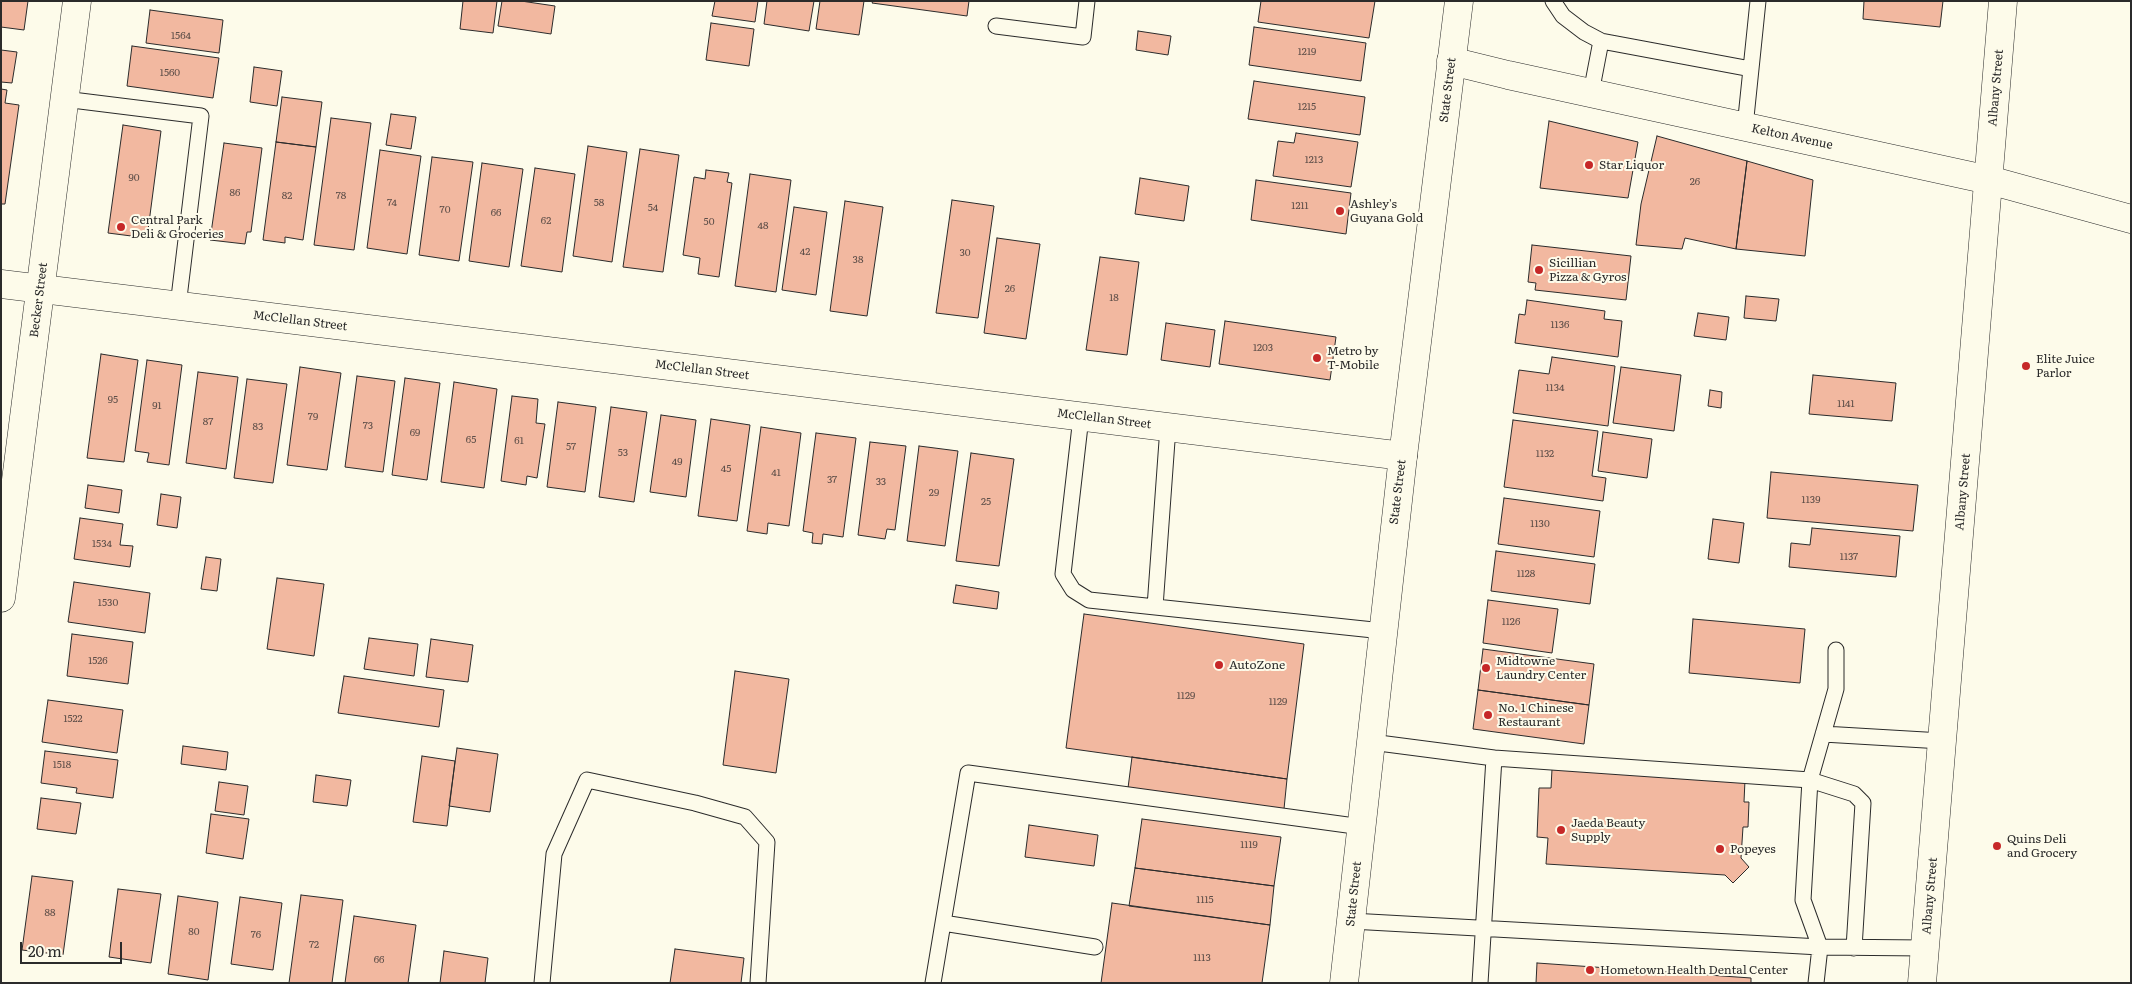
<!DOCTYPE html>
<html>
<head>
<meta charset="utf-8">
<style>
  body { margin:0 }
  #map { position:relative; width:2132px; height:984px; overflow:hidden; background:#fdfbea; font-family:Literata,serif }
  canvas { display:block }
  .frame { position:absolute; inset:0; border:2px solid #2b2b2b; pointer-events:none }
  .scale { position:absolute; left:20px; top:942px; width:102px; height:22px; box-sizing:border-box; border:2px solid #2b2b2b; border-top:0; padding-left:6px; font-size:15px; line-height:18px; white-space:nowrap; color:#2b2b2b; -webkit-text-stroke:4px #fdfbea; paint-order:stroke }
</style>
</head>
<body>
<div id="map">
<canvas width="2132" height="984"></canvas>
<div class="frame"></div>
<div class="scale">20 m</div>
</div>
<script>
const g = document.querySelector('canvas').getContext('2d');
g.lineJoin = 'round';
function fillPath(path, color) {
  g.fillStyle = color;
  g.fill(path, 'evenodd');
}
function shape(rows) {
  const path = new Path2D();
  for (const r of rows) {
    path.moveTo(r[0], r[1]);
    for (let i = 2; i < r.length; i += 2) path.lineTo(r[i], r[i + 1]);
  }
  return path;
}
function strokePath(path, color, width, dash) {
  g.strokeStyle = color;
  g.lineWidth = width;
  g.lineCap = dash ? 'butt' : 'round';
  g.setLineDash(dash || []);
  g.stroke(path);
}
function label(font, color, halo, rows, align = 'center') {
  g.font = font + ' Literata,serif';
  g.lineWidth = 4;
  g.setLineDash([]);
  g.textBaseline = 'middle';
  g.strokeStyle = halo;
  g.fillStyle = color;
  for (const [text, x, y, turn = 0] of rows) {
    g.save();
    g.translate(x, y);
    g.rotate((+turn || 0) * Math.PI / 180);
    g.textAlign = isNaN(turn) ? turn : align;
    if (halo) g.strokeText(text, 0, 0);
    g.fillText(text, 0, 0);
    g.restore();
  }
}
const building = shape([
  [1,1,28,1,24,30,1,27,1,1],
  [463,1,497,1,493,33,460,29,463,1],
  [502,1,521,1,555,6,551,34,498,26,502,1],
  [715,1,758,1,755,22,712,16,715,1],
  [767,1,814,1,809,31,764,24,767,1],
  [820,1,864,1,859,35,816,29,820,1],
  [873,1,969,1,967,16,872,3,873,1],
  [1261,1,1375,1,1369,38,1258,22,1261,1],
  [1864,1,1943,1,1940,27,1863,19,1864,1],
  [150,10,223,20,219,53,146,43,150,10],
  [711,23,754,29,749,66,706,60,711,23],
  [1254,27,1366,43,1361,81,1249,65,1254,27],
  [1138,31,1171,36,1168,55,1136,50,1138,31],
  [132,46,219,58,213,98,127,86,132,46],
  [1,50,17,52,12,83,1,82,1,50],
  [254,67,282,71,277,106,250,102,254,67],
  [1254,81,1365,97,1360,135,1248,119,1254,81],
  [1,89,7,90,5,103,19,105,5,204,1,204,1,89],
  [282,97,322,102,316,147,276,142,282,97],
  [391,114,416,117,411,149,386,145,391,114],
  [331,118,371,123,354,250,314,245,331,118],
  [1549,121,1638,142,1628,198,1540,188,1549,121],
  [123,125,161,131,147,238,108,233,123,125],
  [1296,133,1358,142,1351,187,1273,176,1278,141,1294,143,1296,133],
  [1657,136,1747,161,1736,249,1685,238,1682,249,1636,245,1641,204,1657,136],
  [276,142,316,147,303,240,285,237,285,243,263,240,276,142],
  [224,143,262,148,251,232,247,232,245,244,210,240,224,143],
  [588,146,627,152,612,262,573,256,588,146],
  [640,149,679,155,663,272,623,267,640,149],
  [380,150,421,156,407,254,367,248,380,150],
  [432,157,473,162,459,261,419,255,432,157],
  [1747,161,1813,180,1805,256,1736,249,1747,161],
  [482,163,523,169,509,267,469,261,482,163],
  [535,168,575,174,562,272,521,266,535,168],
  [706,170,729,173,727,182,732,183,719,277,698,274,700,258,683,255,694,177,705,179,706,170],
  [750,174,791,180,776,292,735,286,750,174],
  [1140,178,1189,186,1184,221,1135,214,1140,178],
  [1256,180,1351,193,1346,234,1251,220,1256,180],
  [952,200,994,206,978,318,936,313,952,200],
  [845,201,883,207,867,316,830,311,845,201],
  [794,207,827,212,816,295,782,290,794,207],
  [997,238,1040,244,1026,339,984,333,997,238],
  [1532,245,1631,256,1626,300,1535,290,1536,283,1528,282,1532,245],
  [1100,257,1139,262,1127,355,1086,350,1100,257],
  [1746,296,1779,299,1776,321,1744,318,1746,296],
  [1527,300,1605,311,1604,319,1622,321,1618,357,1515,343,1519,314,1525,315,1527,300],
  [1698,313,1729,317,1726,340,1694,336,1698,313],
  [1225,321,1336,337,1330,380,1219,364,1225,321],
  [1166,323,1215,330,1210,367,1161,360,1166,323],
  [101,354,138,360,124,462,87,458,101,354],
  [1552,357,1615,366,1608,426,1513,413,1519,370,1549,374,1552,357],
  [147,360,182,365,169,465,147,462,149,453,135,451,147,360],
  [300,367,341,373,327,470,287,465,300,367],
  [1621,367,1681,375,1674,431,1613,423,1621,367],
  [198,372,238,377,226,469,186,463,198,372],
  [1813,375,1896,383,1892,421,1809,414,1813,375],
  [357,376,395,381,383,472,345,467,357,376],
  [405,378,440,383,427,480,392,475,405,378],
  [247,379,287,384,273,483,234,478,247,379],
  [454,382,497,389,484,488,441,482,454,382],
  [1710,390,1722,392,1721,408,1708,406,1710,390],
  [512,396,538,399,536,423,545,424,537,478,527,476,526,485,501,481,512,396],
  [558,402,596,407,585,492,547,487,558,402],
  [611,407,647,412,634,502,599,497,611,407],
  [661,415,696,420,686,497,650,492,661,415],
  [711,419,750,425,737,521,698,516,711,419],
  [1513,420,1598,431,1592,476,1606,478,1603,501,1504,487,1513,420],
  [761,427,801,433,789,526,768,523,767,534,747,531,761,427],
  [1603,432,1652,439,1647,478,1598,471,1603,432],
  [816,433,856,438,843,537,823,534,822,544,812,543,813,533,803,531,816,433],
  [870,442,906,446,895,530,887,529,885,539,858,535,870,442],
  [919,446,958,451,945,546,907,541,919,446],
  [971,453,1014,459,999,566,956,561,971,453],
  [1771,472,1918,485,1913,531,1767,518,1771,472],
  [88,485,122,490,119,513,85,508,88,485],
  [161,494,181,497,177,528,157,525,161,494],
  [1504,498,1600,511,1594,557,1498,544,1504,498],
  [80,518,123,524,120,545,133,546,130,567,74,559,80,518],
  [1713,519,1744,523,1739,563,1708,559,1713,519],
  [1812,528,1900,536,1896,577,1789,567,1791,543,1810,545,1812,528],
  [1496,551,1595,564,1590,604,1491,591,1496,551],
  [206,557,221,559,217,591,201,589,206,557],
  [277,578,324,584,314,656,267,649,277,578],
  [74,582,150,593,145,633,68,622,74,582],
  [956,585,999,592,997,609,953,603,956,585],
  [1488,600,1558,609,1552,653,1483,643,1488,600],
  [1084,614,1304,644,1287,779,1066,748,1084,614],
  [1693,619,1805,629,1800,683,1689,673,1693,619],
  [72,634,133,642,128,684,67,676,72,634],
  [369,638,418,644,414,676,364,669,369,638],
  [431,639,473,645,468,682,426,677,431,639],
  [1483,649,1594,664,1589,705,1478,690,1483,649],
  [735,671,789,679,776,773,723,765,735,671],
  [344,676,444,690,439,727,338,713,344,676],
  [1478,690,1589,705,1584,744,1473,729,1478,690],
  [48,700,123,710,117,753,42,742,48,700],
  [183,746,228,752,226,770,181,764,183,746],
  [457,748,498,754,490,812,449,806,457,748],
  [45,751,118,760,113,798,76,793,77,788,41,783,45,751],
  [422,756,455,761,447,826,413,822,422,756],
  [1132,757,1287,779,1284,809,1128,788,1132,757],
  [1552,769,1745,780,1744,802,1749,802,1748,827,1743,827,1741,858,1749,867,1733,883,1725,875,1546,864,1548,838,1537,837,1539,788,1551,788,1552,769],
  [316,775,351,780,347,806,313,802,316,775],
  [219,782,248,786,244,815,215,811,219,782],
  [41,798,81,803,76,834,37,829,41,798],
  [211,814,249,819,243,859,206,853,211,814],
  [1142,819,1281,837,1274,886,1135,868,1142,819],
  [1029,825,1098,835,1094,866,1025,857,1029,825],
  [1135,868,1274,886,1270,925,1129,906,1135,868],
  [32,876,73,881,63,955,22,950,32,876],
  [118,889,161,894,151,963,109,957,118,889],
  [301,895,343,900,332,983,289,983,301,895],
  [178,896,218,902,208,980,168,974,178,896],
  [240,897,282,903,273,970,231,964,240,897],
  [1112,903,1270,925,1262,983,1101,983,1112,903],
  [354,916,416,925,408,983,345,983,354,916],
  [675,949,744,958,741,983,670,983,675,949],
  [444,951,488,958,485,983,440,983,444,951],
  [1537,963,1751,978,1751,983,1536,983,1537,963]
]);
const lane = shape([
  [1553,1,1563,16,1584,32,1601,41,1751,69],
  [996,26,1083,37,1087,1],
  [1591,93,1601,41],
  [64,99,201,116,178,306],
  [1745,127,1758,1],
  [1081,417,1063,574,1073,590,1089,600,1383,631],
  [1155,607,1168,427],
  [1836,650,1836,689,1810,780,1803,900,1820,947,1925,948],
  [1823,734,1942,741],
  [1371,742,1494,758,1480,983],
  [1494,758,1810,780,1854,794,1863,803,1854,948],
  [1351,921,1820,947,1816,983],
  [943,923,1095,947],
  [542,983,554,854,587,780,695,803,745,817,767,842,758,983],
  [933,983,968,773,1362,827]
]);
const street = shape([
  [1451,61,1508,75,1989,180,2131,219],
  [1,598,77,1]
]);
const secondary = shape([
  [1,284,1403,456],
  [1922,983,2003,1]
]);
const primary = shape([
  [1344,983,1403,456,1459,1]
]);
const markers = [
  [1589,165,5,"#c62828"],
  [1340,211,5,"#c62828"],
  [121,227,5,"#c62828"],
  [1539,270,5,"#c62828"],
  [1317,358,5,"#c62828"],
  [2026,366,5,"#c62828"],
  [1219,665,5,"#c62828"],
  [1486,668,5,"#c62828"],
  [1488,715,5,"#c62828"],
  [1561,830,5,"#c62828"],
  [1997,846,5,"#c62828"],
  [1720,849,5,"#c62828"],
  [1590,970,5,"#c62828"]
];
const numberNames = [
  ["1564",181,36],
  ["1219",1307,52],
  ["1560",170,73],
  ["1215",1307,107],
  ["1213",1314,160],
  ["90",134,178],
  ["26",1695,182],
  ["86",235,193],
  ["82",287,196],
  ["78",341,196],
  ["74",392,203],
  ["58",599,203],
  ["1211",1300,206],
  ["54",653,208],
  ["70",445,210],
  ["66",496,213],
  ["62",546,221],
  ["50",709,222],
  ["48",763,226],
  ["42",805,252],
  ["30",965,253],
  ["38",858,260],
  ["26",1010,289],
  ["18",1114,298],
  ["1136",1560,325],
  ["1203",1263,348],
  ["1134",1555,388],
  ["95",113,400],
  ["1141",1846,404],
  ["91",157,406],
  ["79",313,417],
  ["87",208,422],
  ["73",368,426],
  ["83",258,427],
  ["69",415,433],
  ["65",471,440],
  ["61",519,441],
  ["57",571,447],
  ["53",623,453],
  ["1132",1545,454],
  ["49",677,462],
  ["45",726,469],
  ["41",776,473],
  ["37",832,480],
  ["33",881,482],
  ["29",934,493],
  ["1139",1811,500],
  ["25",986,502],
  ["1130",1540,524],
  ["1534",102,544],
  ["1137",1849,557],
  ["1128",1526,574],
  ["1530",108,603],
  ["1126",1511,622],
  ["1526",98,661],
  ["1129",1186,696],
  ["1129",1278,702],
  ["1522",73,719],
  ["1518",62,765],
  ["1119",1249,845],
  ["1115",1205,900],
  ["88",50,913],
  ["80",194,932],
  ["76",256,935],
  ["72",314,945],
  ["1113",1202,958],
  ["66",379,960]
];
const streetNames = [
  ["Albany Street",1996,88,-85],
  ["State Street",1448,90,-83],
  ["Kelton Avenue",1792,137,12],
  ["Becker Street",39,300,-83],
  ["McClellan Street",300,321,7],
  ["McClellan Street",702,370,7],
  ["McClellan Street",1104,419,7],
  ["State Street",1398,492,-83],
  ["Albany Street",1963,492,-85],
  ["State Street",1354,894,-84],
  ["Albany Street",1930,896,-85]
];
const poiNames = [
  ["Star Liquor",1599,165],
  ["Ashley's",1350,204],
  ["Guyana Gold",1350,218],
  ["Central Park",131,220],
  ["Deli & Groceries",131,234],
  ["Sicillian",1549,263],
  ["Pizza & Gyros",1549,277],
  ["Metro by",1327,351],
  ["T-Mobile",1327,365],
  ["Elite Juice",2036,359],
  ["Parlor",2036,373],
  ["Midtowne",1496,661],
  ["Laundry Center",1496,675],
  ["AutoZone",1229,665],
  ["No. 1 Chinese",1498,708],
  ["Restaurant",1498,722],
  ["Jaeda Beauty",1571,823],
  ["Supply",1571,837],
  ["Quins Deli",2007,839],
  ["and Grocery",2007,853],
  ["Popeyes",1730,849],
  ["Hometown Health Dental Center",1600,970]
];
fillPath(building, '#f2b8a0');
strokePath(building, '#2b2b2b', 1);
strokePath(lane, '#2b2b2b', 17);
strokePath(street, '#2b2b2b', 29);
strokePath(secondary, '#2b2b2b', 29);
strokePath(primary, '#2b2b2b', 29);
strokePath(lane, '#fdfbea', 15);
strokePath(street, '#fdfbea', 28);
strokePath(secondary, '#fdfbea', 28);
strokePath(primary, '#fdfbea', 28);
for (const [x, y, r, color] of markers) {
  const dot = new Path2D();
  dot.arc(x, y, r, 0, 2 * Math.PI);
  g.fillStyle = color;
  g.fill(dot);
  strokePath(dot, '#fdfbea', 2);
}
label('10px', '#5d4e48', null, numberNames);
label('12px', '#2b2b2b', '#fdfbea', streetNames);
label('12px', '#2b2b2b', '#fdfbea', poiNames, 'left');
</script>
</body>
</html>
